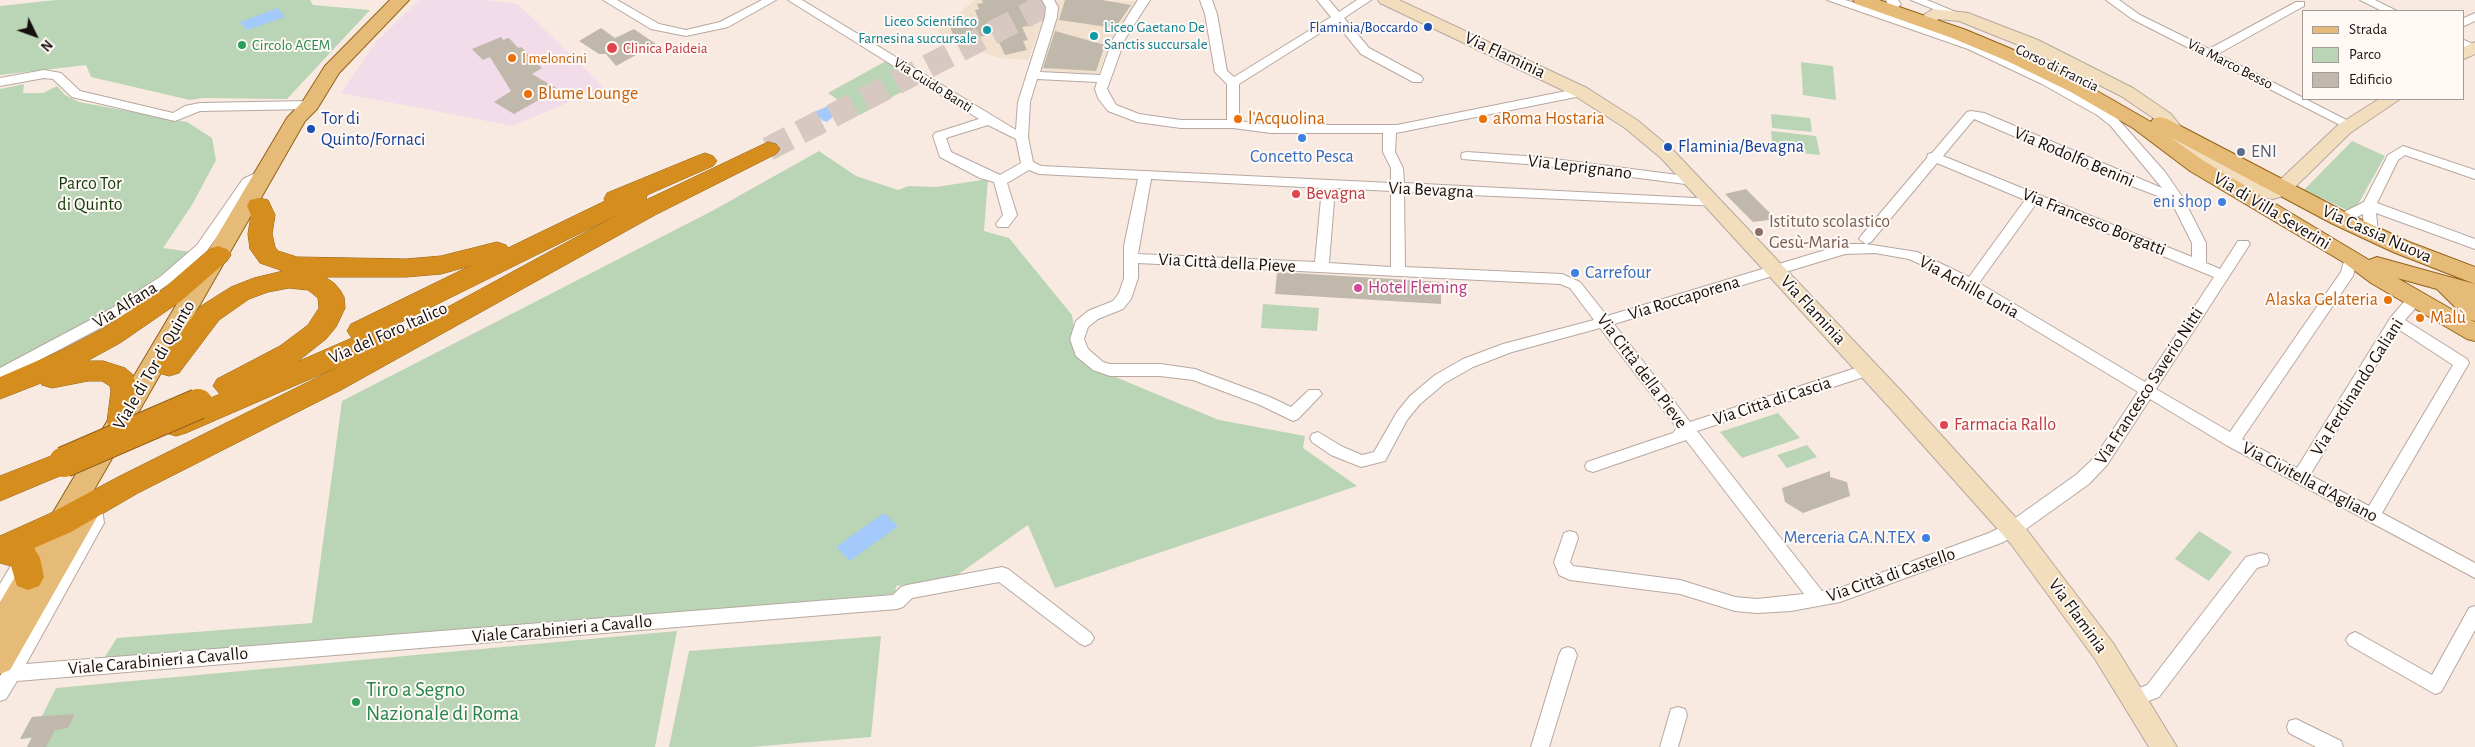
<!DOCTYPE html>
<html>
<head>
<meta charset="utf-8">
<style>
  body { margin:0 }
  #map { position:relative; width:2475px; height:747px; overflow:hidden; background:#f9eae1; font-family:"Alegreya Sans",sans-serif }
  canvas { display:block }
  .legend { position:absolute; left:2302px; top:10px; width:162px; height:90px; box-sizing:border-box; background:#fff9f5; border:1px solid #a19c98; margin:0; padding:6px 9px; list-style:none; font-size:15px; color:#15100d }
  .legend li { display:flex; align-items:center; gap:10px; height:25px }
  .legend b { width:25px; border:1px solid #a19c98 }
  .north { position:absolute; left:10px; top:10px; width:50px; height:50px; -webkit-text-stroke:4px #fff9f5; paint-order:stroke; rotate:132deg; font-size:14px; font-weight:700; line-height:20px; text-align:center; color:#15100d }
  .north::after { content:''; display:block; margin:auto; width:18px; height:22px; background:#15100d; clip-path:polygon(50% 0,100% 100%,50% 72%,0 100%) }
</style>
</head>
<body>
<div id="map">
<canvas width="2475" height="747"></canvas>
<ul class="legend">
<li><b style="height:6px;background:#e6bb78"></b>Strada</li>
<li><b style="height:14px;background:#bad4b6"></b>Parco</li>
<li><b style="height:14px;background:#c0b8ab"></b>Edificio</li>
</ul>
<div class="north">N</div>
</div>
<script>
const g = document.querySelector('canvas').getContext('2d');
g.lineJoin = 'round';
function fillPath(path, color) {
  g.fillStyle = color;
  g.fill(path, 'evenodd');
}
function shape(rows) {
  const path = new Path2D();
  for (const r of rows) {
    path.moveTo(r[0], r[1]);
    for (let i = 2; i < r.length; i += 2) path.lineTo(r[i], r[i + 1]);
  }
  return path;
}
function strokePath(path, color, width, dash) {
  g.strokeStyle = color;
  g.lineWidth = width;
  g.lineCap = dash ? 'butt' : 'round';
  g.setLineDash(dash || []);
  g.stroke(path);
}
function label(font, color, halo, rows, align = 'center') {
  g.font = font + ' "Alegreya Sans",sans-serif';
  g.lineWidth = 4;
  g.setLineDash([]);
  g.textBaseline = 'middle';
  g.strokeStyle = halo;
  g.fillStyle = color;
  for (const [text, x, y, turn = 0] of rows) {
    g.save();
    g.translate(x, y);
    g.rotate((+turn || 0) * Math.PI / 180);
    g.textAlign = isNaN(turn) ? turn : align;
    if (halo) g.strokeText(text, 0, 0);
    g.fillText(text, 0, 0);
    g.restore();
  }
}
const commercial = shape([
  [419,0,486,0,518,4,604,87,513,126,341,93,375,43]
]);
const education = shape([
  [975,0,1042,0,1048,7,1028,60,1000,58,974,50,956,44,937,31],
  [1058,0,1137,1,1112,38,1098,74,1037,70]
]);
const green = shape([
  [56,0,310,0,313,5,370,10,287,99,203,98,190,100,91,77,86,65,0,75,0,6],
  [886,61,919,82,860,115,828,93],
  [1801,62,1833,66,1836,100,1803,95],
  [24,84,23,93,43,93,57,86,65,95,79,102,187,122,212,138,216,160,192,205,163,248,192,252,122,304,0,369,0,89],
  [1771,114,1810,118,1812,132,1772,128],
  [1771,131,1816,136,1820,155,1773,150],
  [2352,141,2385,156,2357,206,2349,211,2304,190],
  [819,151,856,176,898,190,909,186,936,187,988,179,984,231,1009,238,1072,315,1079,360,1120,379,1219,420,1305,436,1303,448,1357,486,1055,588,1028,525,953,578,896,586,895,594,103,660,117,638,312,623,342,401,712,211],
  [1263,304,1319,308,1317,331,1261,328],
  [1778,413,1800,438,1742,458,1720,432],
  [1807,445,1817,457,1787,468,1777,455],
  [2199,531,2232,552,2209,581,2175,559],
  [677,631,655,747,27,747,32,738,20,739,32,717,42,716,56,688],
  [881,636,871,737,751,747,669,747,689,651]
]);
const water = shape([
  [278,8,285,17,247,30,240,22],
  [833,104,842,109,827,122,821,120,822,118,810,124,803,120,814,112],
  [884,513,898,526,850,561,836,547]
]);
const building = shape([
  [982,0,1028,0,1037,17,1031,19,1034,25,1022,27,1028,40,1023,41,1027,50,1005,55,995,34,956,41,950,27,979,21,975,10,979,9,977,4,983,3],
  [1065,0,1102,0,1131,5,1115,28,1059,20],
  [601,28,615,38,634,29,656,44,616,66,606,54,599,54,579,41],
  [1055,31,1105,45,1096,71,1043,68],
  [501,37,503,40,509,38,518,48,521,47,542,68,532,74,558,89,514,114,494,102,511,91,490,57,483,60,472,49],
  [1746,189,1771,214,1769,220,1753,222,1725,194],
  [1277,272,1441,282,1441,304,1275,294],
  [1830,471,1830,477,1847,482,1850,496,1803,513,1785,502,1782,488],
  [75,714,68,728,55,730,46,747,27,747,32,737,20,739,32,717]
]);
const highwayTunnel = shape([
  [768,149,1056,0]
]);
const street = shape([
  [603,0,617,0,659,24,686,30,720,22,762,0,776,0,728,27,686,36,651,29,603,0],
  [788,0,802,0,1016,130,1018,102,1045,17,1046,7,1042,0,1054,0,1058,7,1057,17,1040,72,1100,75,1113,39,1138,0,1150,0,1125,39,1107,89,1116,105,1139,114,1181,120,1227,120,1227,84,1215,72,1205,14,1200,0,1212,0,1217,14,1227,71,1234,77,1331,17,1317,0,1329,0,1339,12,1357,0,1371,0,1344,18,1369,48,1421,76,1423,79,1421,82,1413,82,1361,54,1336,23,1239,84,1239,121,1271,125,1397,125,1581,88,1585,89,1587,92,1581,96,1396,133,1395,152,1403,168,1404,183,1714,199,1719,200,1721,203,1719,206,1404,192,1405,267,1562,274,1580,282,1607,316,1845,244,1866,244,1859,239,1861,236,1927,158,1928,154,1932,153,1967,112,1971,111,1984,113,2162,188,2110,125,2097,115,2042,84,1968,49,1827,0,1845,0,1878,10,1888,6,1886,0,1898,0,1901,4,1892,14,1976,45,2050,78,2105,109,2118,119,2165,172,2183,198,2206,243,2206,263,2220,269,2238,241,2248,241,2250,244,2248,247,2156,389,2230,432,2341,272,2346,254,2356,254,2358,257,2353,276,2242,439,2297,468,2391,317,2410,295,2420,295,2422,299,2420,303,2405,320,2467,359,2469,363,2382,513,2475,563,2475,578,2226,445,2150,399,2107,465,2089,484,2019,534,2001,543,1840,602,1791,611,1757,613,1735,611,1680,594,1570,580,1559,575,1554,562,1564,533,1570,531,1576,533,1578,538,1570,562,1573,566,1680,580,1735,597,1757,599,1804,594,1686,440,1593,472,1587,470,1585,466,1587,462,1673,433,1677,428,1600,328,1512,352,1473,367,1445,383,1420,404,1407,420,1385,461,1361,467,1331,455,1312,442,1310,438,1312,434,1318,432,1343,447,1362,455,1374,452,1397,412,1410,396,1435,375,1463,359,1503,344,1594,320,1570,288,1560,284,1138,263,1138,278,1131,299,1123,309,1098,319,1088,327,1084,339,1088,349,1103,362,1110,364,1160,364,1195,369,1270,397,1291,407,1309,390,1319,390,1322,394,1298,419,1293,421,1260,405,1193,380,1160,376,1110,376,1093,370,1076,356,1070,339,1076,321,1088,311,1113,301,1119,293,1124,278,1124,246,1138,179,1039,174,1029,170,1007,183,1017,215,1008,227,998,227,996,224,1003,215,994,182,980,178,940,157,933,136,935,133,979,119,788,0],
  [1037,79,1097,82,1095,89,1098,98,1108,111,1137,122,1181,128,1233,128,1271,133,1383,133,1383,152,1391,168,1391,183,1041,166,1033,162,1028,137,1030,102,1037,79],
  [1974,119,2113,179,2171,201,2192,243,2192,257,1943,156,1974,119],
  [988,125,1016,139,1021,163,1000,175,951,152,946,138,988,125],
  [1937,163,2025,200,1969,277,1917,252,1866,244,1871,242,1937,163],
  [1151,179,1322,188,1315,262,1138,254,1151,179],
  [1335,188,1391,191,1391,267,1329,263,1335,188],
  [2036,204,2214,277,2145,382,1979,283,2036,204],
  [1875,253,1909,259,1946,276,2138,392,2095,457,2077,474,2007,524,1989,533,1840,588,1822,591,1697,431,1873,374,1875,370,1873,366,1868,364,1690,422,1614,324,1845,254,1875,253],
  [2398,329,2453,365,2369,506,2310,475,2398,329],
  [1911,0,1927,0,1963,15,1961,17,1953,17,1911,0],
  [2106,0,2119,0,2140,15,2209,49,2296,2,2304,2,2304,6,2218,54,2356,125,2354,128,2346,128,2132,19,2106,0],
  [2360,0,2375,0,2397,11,2382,11,2360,0],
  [2475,13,2475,21,2464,26,2464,18,2475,13],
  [2464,40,2475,45,2475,51,2464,48,2464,40],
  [44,70,61,73,80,91,173,113,185,106,200,103,310,101,316,105,310,109,200,111,175,121,72,97,53,79,44,78,0,86,0,78,44,70],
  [2403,146,2475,170,2475,179,2405,155,2398,160,2377,203,2475,239,2475,249,2376,213,2378,233,2371,238,2364,233,2363,214,2346,222,2336,222,2334,219,2336,216,2364,202,2388,155,2403,146],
  [1467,152,1539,157,1693,177,1700,181,1693,185,1539,165,1462,159,1461,156,1462,153,1467,152],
  [264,169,269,170,271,173,269,176,253,185,207,251,170,283,119,318,0,381,0,368,109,310,160,277,197,245,243,179,264,169],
  [91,499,97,501,102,509,104,523,26,664,893,595,901,587,907,585,1002,567,1008,569,1091,633,1094,638,1091,643,1085,646,1079,643,999,582,912,598,903,607,897,609,17,681,6,699,0,701,0,676,88,522,88,515,83,506,85,501,91,499],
  [24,552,30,554,32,559,6,605,0,607,0,584,18,554,24,552],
  [2261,553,2267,555,2269,560,2267,565,2257,568,2159,697,2135,706,2129,704,2126,698,2129,692,2147,685,2246,557,2261,553],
  [2475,606,2475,630,2441,692,2435,694,2349,645,2346,640,2349,635,2355,632,2361,635,2432,675,2469,608,2475,606],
  [1568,647,1574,649,1577,655,1549,747,1531,747,1559,655,1562,649,1568,647],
  [1678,707,1685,709,1687,715,1678,747,1660,747,1671,709,1678,707],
  [2296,719,2341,741,2343,747,2316,747,2289,733,2287,727,2289,721,2296,719]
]);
const secondary = shape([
  [1378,0,1399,0,1587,88,1637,120,1673,150,1905,395,2027,530,2113,643,2177,747,2149,747,2095,659,2011,544,1889,407,1661,158,1625,128,1575,96,1380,3,1378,0],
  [1933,9,1968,13,2038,40,2133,88,2171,114,2186,133,2180,138,2263,186,2270,186,2282,178,2338,125,2379,99,2400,99,2350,133,2296,186,2280,197,2273,199,2258,197,2154,138,2151,134,2154,130,2165,130,2159,122,2121,96,2026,48,1959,21,1938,19,1934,25,1922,25,1920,22,1925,14,1933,9],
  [2475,42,2475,54,2464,59,2464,47,2475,42]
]);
const primary = shape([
  [390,0,409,0,339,73,317,109,305,121,91,495,100,498,104,505,100,512,10,670,0,674,0,602,287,118,303,101,325,66,390,0],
  [1853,0,1879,0,1966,30,2021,53,2083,83,2151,122,2153,119,2160,117,2167,119,2349,214,2409,242,2475,267,2475,284,2393,252,2333,224,2170,137,2204,161,2369,260,2377,257,2475,284,2475,321,2470,320,2475,322,2475,341,2467,339,2371,283,2343,262,2190,171,2133,128,2069,91,2007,61,1952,38,1856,4,1853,0],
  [2397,278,2437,289,2465,317,2397,278]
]);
const highway = shape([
  [768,142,776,144,780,149,776,154,655,215,341,390,138,493,71,532,34,548,40,558,44,577,39,586,28,590,17,586,11,566,0,563,0,536,49,514,118,477,340,366,186,433,176,436,166,433,162,425,166,417,220,394,213,386,217,379,280,346,308,325,319,308,318,298,308,290,289,288,268,292,249,299,219,320,179,373,169,376,159,373,155,366,159,359,201,306,231,287,254,278,283,271,260,263,250,249,248,234,251,215,247,206,250,200,259,198,268,200,275,215,272,234,275,247,278,251,297,257,406,259,441,256,497,242,506,245,508,248,605,201,604,199,607,193,697,156,705,153,713,156,717,161,713,166,647,195,646,200,768,142],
  [617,215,400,333,393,326,617,215],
  [470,266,351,324,347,331,352,338,297,362,326,339,336,327,345,308,344,297,340,290,334,283,325,277,406,277,441,274,470,266],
  [218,246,227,249,231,255,227,261,181,301,120,343,87,361,103,361,125,368,132,374,139,391,135,422,131,430,121,433,111,430,107,422,111,391,110,386,102,381,88,381,52,388,42,385,41,383,0,399,0,377,60,351,102,329,163,289,209,249,218,246],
  [64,451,74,454,79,462,74,470,0,501,0,476,64,451]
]);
const highwayBridge = shape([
  [64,462,198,404]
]);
const markers = [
  [1428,27,5,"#1a4fb4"],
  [987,30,5,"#0f9aa8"],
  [1094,36,5,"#0f9aa8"],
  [242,45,5,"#2e9e5b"],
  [612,48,6,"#e0444e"],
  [512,58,5,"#e8710a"],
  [528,94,5,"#e8710a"],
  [1238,119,5,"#e8710a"],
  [1483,119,5,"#e8710a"],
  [311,129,5,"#1a4fb4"],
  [1302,138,5,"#3f7fe0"],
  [1668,147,5,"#1a4fb4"],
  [2241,152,5,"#5c6f8a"],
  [1296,194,5,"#e0444e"],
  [2222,202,5,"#3f7fe0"],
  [1759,232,5,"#8d6e63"],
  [1575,273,5,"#3f7fe0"],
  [1358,288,5,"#d1479c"],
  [2388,300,5,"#e8710a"],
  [2420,318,5,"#e8710a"],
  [1944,425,5,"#e0444e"],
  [1926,538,5,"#3f7fe0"],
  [356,702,5,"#2e9e5b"]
];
const farCulturenames = [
  ["Liceo Scientifico",977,21],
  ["Farnesina succursale",977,38],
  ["Liceo Gaetano De",1104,27,"left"],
  ["Sanctis succursale",1104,44,"left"]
];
const farTransitnames = [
  ["Flaminia/Boccardo",1418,27]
];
const farLeisurenames = [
  ["Circolo ACEM",252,45]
];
const farHealthnames = [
  ["Clinica Paideia",623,48]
];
const farFoodnames = [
  ["I meloncini",522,58]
];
const farStreetnames = [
  ["Via Marco Besso",2230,64,27],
  ["Corso di Francia",2057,68,26],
  ["Via Guido Banti",933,85,32]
];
const streetNames = [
  ["Via Flaminia",1505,55,25],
  ["Via Rodolfo Benini",2074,157,23],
  ["Via Leprignano",1580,167,7],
  ["Via Bevagna",1431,190,3],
  ["Via di Villa Severini",2272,211,31],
  ["Via Francesco Borgatti",2094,222,22],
  ["Via Cassia Nuova",2377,234,24],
  ["Via Città della Pieve",1227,263,3],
  ["Via Achille Loria",1969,287,29],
  ["Via Roccaporena",1684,298,-17],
  ["Via Alfana",125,305,-32],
  ["Via Flaminia",1813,310,47],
  ["Via del Foro Italico",388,333,-24],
  ["Viale di Tor di Quinto",154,365,-60],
  ["Via Città della Pieve",1642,371,53],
  ["Via Francesco Saverio Nitti",2149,386,-57],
  ["Via Ferdinando Galiani",2357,387,-58],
  ["Via Città di Cascia",1772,401,-18],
  ["Via Civitella d'Agliano",2310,482,28],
  ["Via Città di Castello",1891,575,-19],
  ["Via Flaminia",2078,616,54],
  ["Viale Carabinieri a Cavallo",562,629,-5],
  ["Viale Carabinieri a Cavallo",158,661,-5]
];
const foodNames = [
  ["Blume Lounge",538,94],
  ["l'Acquolina",1248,119],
  ["aRoma Hostaria",1493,119],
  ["Alaska Gelateria",2378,300,"right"],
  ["Malù",2430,318]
];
const transitNames = [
  ["Tor di",321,119],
  ["Quinto/Fornaci",321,140],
  ["Flaminia/Bevagna",1678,147]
];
const serviceNames = [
  ["ENI",2251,152]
];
const shopNames = [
  ["Concetto Pesca",1302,157,"center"],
  ["eni shop",2212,202],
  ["Carrefour",1585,273,"left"],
  ["Merceria GA.N.TEX",1916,538]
];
const parkNames = [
  ["Parco Tor",90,184],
  ["di Quinto",90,205]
];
const healthNames = [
  ["Bevagna",1306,194],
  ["Farmacia Rallo",1954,425]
];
const educationNames = [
  ["Istituto scolastico",1769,222],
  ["Gesù-Maria",1769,243]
];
const hotelNames = [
  ["Hotel Fleming",1368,288]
];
const nearLeisurenames = [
  ["Tiro a Segno",366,690],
  ["Nazionale di Roma",366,714]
];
fillPath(commercial, '#f2dce9');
fillPath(education, '#f1e0ce');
fillPath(green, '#bad4b6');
fillPath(water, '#a3cafa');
fillPath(building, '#c0b8ab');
strokePath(highwayTunnel, '#d7c9c1', 24, [24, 12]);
strokePath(street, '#b6a8a0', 2);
strokePath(secondary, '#b6a8a0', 2);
strokePath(primary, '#926118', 2);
strokePath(highway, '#926118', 1);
fillPath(street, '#fff');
fillPath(secondary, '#f2ddbc');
fillPath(primary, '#e6bb78');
fillPath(highway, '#d58d1e');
strokePath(highwayBridge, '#926118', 32, []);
strokePath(highwayBridge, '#d58d1e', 30);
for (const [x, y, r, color] of markers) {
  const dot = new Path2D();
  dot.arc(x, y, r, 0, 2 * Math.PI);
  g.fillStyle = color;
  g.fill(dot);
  strokePath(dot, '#fff9f5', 2);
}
label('15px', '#0d838f', '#fff9f5', farCulturenames, 'right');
label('15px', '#164399', '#fff9f5', farTransitnames, 'right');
label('15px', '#27864d', '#fff9f5', farLeisurenames, 'left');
label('15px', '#be3a42', '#fff9f5', farHealthnames, 'left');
label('15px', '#c56008', '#fff9f5', farFoodnames, 'left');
label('15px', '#15100d', '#fff9f5', farStreetnames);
label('18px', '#15100d', '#fff9f5', streetNames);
label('18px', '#c56008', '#fff9f5', foodNames, 'left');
label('18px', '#164399', '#fff9f5', transitNames, 'left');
label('18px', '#4e5e75', '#fff9f5', serviceNames, 'left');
label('18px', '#366cbe', '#fff9f5', shopNames, 'right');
label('18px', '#123b0a', '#fff9f5', parkNames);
label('18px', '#be3a42', '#fff9f5', healthNames, 'left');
label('18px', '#785e54', '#fff9f5', educationNames, 'left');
label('18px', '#b23c85', '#fff9f5', hotelNames, 'left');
label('21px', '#27864d', '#fff9f5', nearLeisurenames, 'left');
</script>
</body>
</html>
